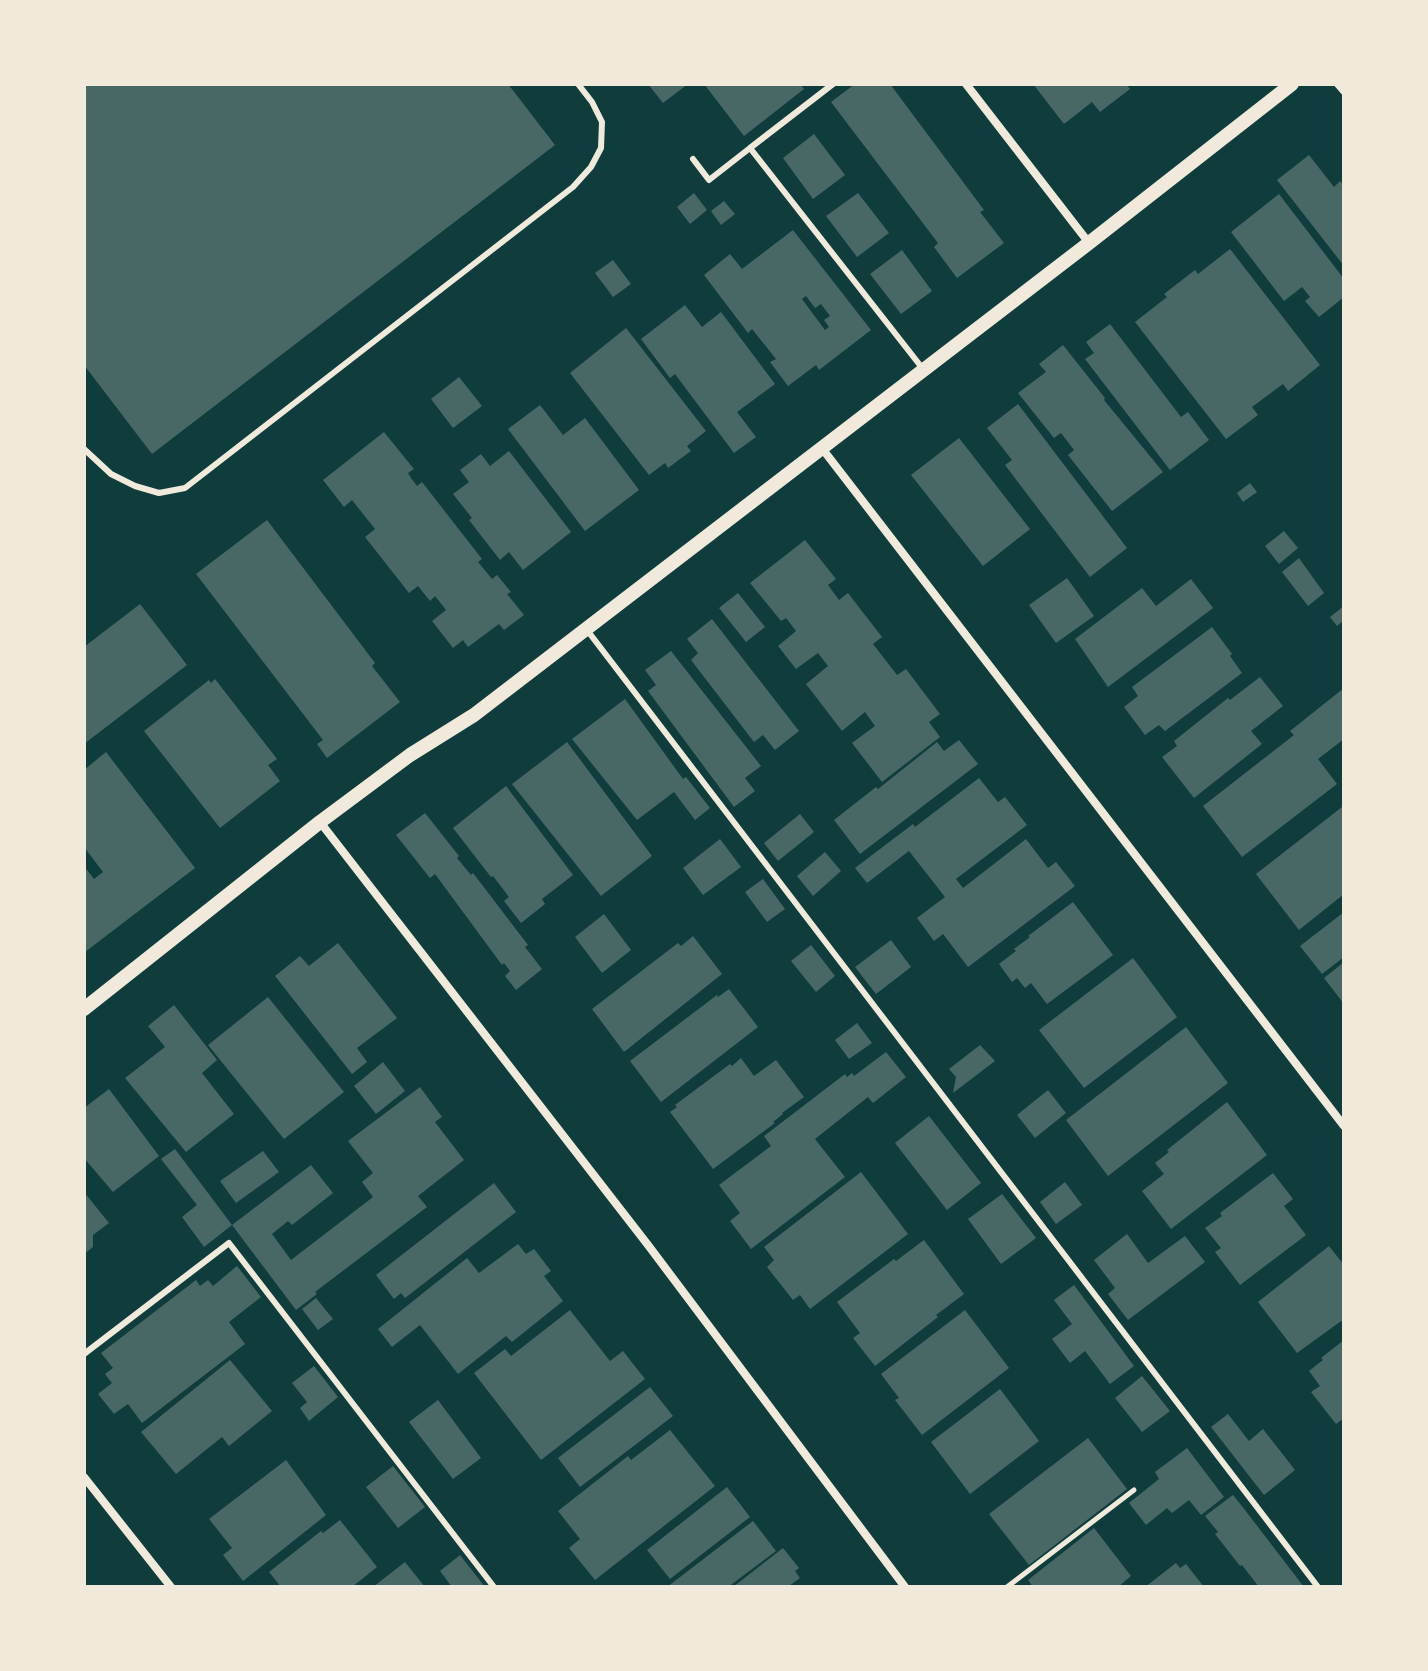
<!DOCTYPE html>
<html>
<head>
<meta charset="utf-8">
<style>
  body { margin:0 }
  #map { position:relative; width:1428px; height:1671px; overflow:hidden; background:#0f3d3e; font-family:Arial,sans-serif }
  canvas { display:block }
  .frame { position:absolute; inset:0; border:86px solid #f1e9da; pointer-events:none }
</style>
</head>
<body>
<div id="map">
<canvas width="1428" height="1671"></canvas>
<div class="frame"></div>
</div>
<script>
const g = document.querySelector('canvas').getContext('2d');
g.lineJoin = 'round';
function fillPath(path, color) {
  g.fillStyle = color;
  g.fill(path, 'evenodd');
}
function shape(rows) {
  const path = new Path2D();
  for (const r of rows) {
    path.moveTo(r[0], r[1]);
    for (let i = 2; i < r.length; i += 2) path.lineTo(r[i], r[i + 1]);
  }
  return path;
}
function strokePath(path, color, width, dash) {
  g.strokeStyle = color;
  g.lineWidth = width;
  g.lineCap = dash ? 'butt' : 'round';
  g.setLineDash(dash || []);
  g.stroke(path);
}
const building = shape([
  [84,84,508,84,555,145,152,454,84,365],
  [648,84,688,84,663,103],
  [704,84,800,84,804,89,744,136],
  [855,84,890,84,984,210,980,212,1004,243,957,278,934,247,938,243,831,102],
  [1033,84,1126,84,1130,89,1100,112,1092,102,1064,124],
  [814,134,845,175,813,199,783,158],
  [1309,155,1334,187,1340,181,1344,186,1344,266,1277,180],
  [694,193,707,210,690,224,677,207],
  [858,193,889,233,857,257,826,216],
  [1279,194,1344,279,1344,297,1319,317,1305,301,1310,297,1302,287,1284,301,1231,232],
  [724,201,735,214,721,225,711,211],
  [793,230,871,330,819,370,816,365,788,386,770,362,776,359,752,329,748,333,704,275,730,254,742,269],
  [806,296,815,308,821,304,830,316,824,320,829,327,825,330,802,299],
  [1230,249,1320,365,1288,391,1283,384,1252,407,1258,415,1226,439,1135,322,1167,297,1164,294,1195,270,1198,274],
  [902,250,932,291,901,314,870,274],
  [613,260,631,284,613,297,595,273],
  [685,305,702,327,721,312,775,384,737,412,756,437,734,453,675,374,670,378,641,339],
  [1110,324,1181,417,1188,412,1209,440,1170,470,1085,359,1094,353,1086,342],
  [626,328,706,431,687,446,691,451,668,468,665,463,649,475,570,373],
  [1063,345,1105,398,1104,400,1163,472,1112,511,1068,455,1074,450,1061,433,1054,438,1018,393,1046,372,1039,364],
  [459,377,482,406,453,428,431,399],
  [1018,404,1127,548,1090,577,1005,465,1012,460,987,428],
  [540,405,563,435,585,418,639,490,585,531,508,429],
  [384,432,414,469,408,473,411,478,417,486,422,482,482,559,478,562,492,579,497,575,511,592,507,594,524,615,504,630,499,624,468,647,463,640,453,648,432,621,446,610,435,596,430,601,418,586,409,593,365,537,375,529,352,500,344,507,323,480],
  [959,438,1030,529,983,566,911,475],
  [509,451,571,532,523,570,509,552,500,560,469,520,472,518,453,494,469,482,460,470,481,454,490,466],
  [1250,483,1257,492,1243,502,1237,493],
  [267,520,375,663,372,666,400,702,327,758,317,744,323,740,196,574],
  [1284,531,1298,548,1279,564,1265,546],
  [805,540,836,579,828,585,839,600,848,593,882,637,873,644,897,675,906,669,940,714,929,722,940,737,882,782,852,743,875,726,865,712,842,731,806,684,828,666,818,653,796,669,778,646,796,631,786,618,781,621,750,583],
  [1299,558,1324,593,1308,606,1282,572],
  [1067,578,1094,616,1056,643,1029,605],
  [1191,579,1213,608,1108,687,1075,639,1142,588,1156,606],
  [738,593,765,627,746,642,719,608],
  [140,604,187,665,84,744,84,647],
  [1344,606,1344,620,1337,626,1330,617],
  [712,619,799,731,775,750,763,735,754,742,691,660,698,653,687,639],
  [1212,627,1232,654,1230,656,1242,673,1165,731,1159,725,1145,735,1124,707,1138,696,1132,687],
  [671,651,761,766,745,778,755,791,734,807,648,691,656,685,645,670],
  [1260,677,1283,706,1251,731,1262,744,1194,798,1162,757,1177,746,1174,741,1228,698,1230,700],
  [215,679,277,759,268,765,280,781,220,828,144,731,209,680,211,683],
  [1344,688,1344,739,1318,759,1337,784,1242,857,1203,806,1294,735,1290,731],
  [625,699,683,779,686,777,710,808,695,820,674,792,637,820,572,739],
  [959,740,978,764,860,854,834,820,876,787,878,789,937,742,944,751],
  [567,742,652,856,601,896,512,784],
  [106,752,195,868,85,952,84,866,94,879,103,872,84,847,84,770],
  [979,778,998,802,1005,797,1027,825,956,879,963,888,1026,839,1048,868,1056,862,1075,886,968,967,943,934,934,941,917,918,945,897,909,851,867,883,855,868,913,824,915,827],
  [506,786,573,875,542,899,545,904,521,923,504,901,509,897,493,876,491,877,453,828],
  [1342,807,1344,809,1344,894,1299,930,1256,874],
  [425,813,459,856,457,858,471,875,473,873,528,945,525,947,542,969,516,990,505,976,510,971,504,963,502,965,435,874,430,878,396,835],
  [800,814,814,832,778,861,764,843],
  [720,839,741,867,703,895,683,868],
  [825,852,841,871,813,896,797,876],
  [763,879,785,909,767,922,745,892],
  [1073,902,1113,955,1047,1004,1031,983,1025,988,1017,978,1012,982,999,964,1016,951,1014,949,1030,937,1028,936],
  [1344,912,1344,957,1322,974,1300,946],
  [604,914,631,950,602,973,575,937],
  [693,936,722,974,624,1052,592,1009,678,943,681,946],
  [891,940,911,967,876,994,855,967],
  [338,943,397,1018,357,1048,367,1062,352,1074,275,976,300,956,309,966],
  [811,945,835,976,816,992,791,961],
  [1133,958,1177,1017,1084,1088,1039,1030],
  [1344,962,1344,1004,1324,978],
  [729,989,758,1027,661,1102,630,1061,717,995,718,997],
  [268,997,344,1092,284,1139,208,1045],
  [174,1005,217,1060,202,1073,234,1114,186,1152,125,1078,165,1047,148,1026],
  [857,1023,872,1043,849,1059,835,1040],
  [1186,1027,1228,1083,1108,1176,1066,1120],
  [980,1045,995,1061,953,1093,956,1077,949,1069],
  [886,1052,906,1077,873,1103,868,1097,815,1139,845,1177,751,1249,730,1221,740,1213,719,1185,771,1146,764,1136,845,1074,847,1077,852,1073,854,1076],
  [741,1058,754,1076,776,1060,804,1097,782,1113,783,1114,773,1122,775,1123,713,1169,670,1112,677,1107,675,1105,730,1064,732,1066],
  [383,1062,405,1091,376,1114,354,1086],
  [420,1087,442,1117,435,1122,464,1160,418,1196,427,1207,315,1292,317,1294,296,1310,232,1225,311,1165,333,1193,292,1225,288,1221,272,1234,291,1260,373,1197,362,1182,373,1173,348,1141],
  [109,1089,159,1156,113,1192,84,1158,84,1108],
  [1048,1090,1066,1113,1035,1138,1017,1115],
  [1227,1102,1267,1155,1171,1229,1142,1191,1164,1174,1155,1163,1169,1152,1167,1150],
  [929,1116,981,1183,947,1210,895,1143],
  [175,1149,232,1225,204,1247,182,1217,197,1205,161,1159],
  [263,1151,279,1172,236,1203,220,1181],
  [861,1172,908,1234,810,1309,800,1295,793,1300,767,1267,774,1260,764,1247],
  [1273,1173,1293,1199,1284,1206,1306,1235,1240,1285,1215,1252,1221,1248,1205,1228,1222,1216,1220,1213],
  [1065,1182,1082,1205,1056,1224,1040,1202],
  [494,1183,516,1212,405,1298,401,1293,394,1299,376,1275],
  [84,1192,109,1223,93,1235,93,1247,84,1254],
  [1002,1194,1036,1238,1001,1264,968,1219],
  [1127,1234,1148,1263,1185,1236,1205,1262,1128,1320,1108,1294,1115,1288,1094,1260],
  [924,1240,964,1294,936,1315,938,1317,875,1366,853,1338,860,1333,837,1302,894,1259,896,1261],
  [518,1244,526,1254,534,1249,551,1271,544,1276,563,1301,512,1342,506,1336,458,1374,420,1325,392,1347,378,1329,467,1258,479,1273],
  [1329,1246,1344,1265,1344,1319,1297,1353,1258,1302],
  [237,1266,261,1297,229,1322,245,1344,142,1423,128,1404,114,1414,98,1394,112,1383,105,1374,113,1368,101,1353,196,1280,200,1286,208,1280,213,1286],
  [1074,1285,1134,1366,1110,1384,1085,1351,1070,1363,1052,1339,1072,1324,1054,1300],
  [316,1298,333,1319,318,1330,302,1309],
  [570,1310,610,1361,623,1351,645,1379,541,1460,474,1373,505,1349,511,1356],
  [965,1310,1009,1368,922,1435,895,1400,899,1398,881,1374],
  [1344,1340,1344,1418,1336,1424,1311,1392,1320,1386,1309,1371,1323,1360,1321,1358],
  [230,1360,272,1411,229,1446,222,1437,176,1474,141,1432],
  [314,1366,338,1397,309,1421,300,1408,307,1402,292,1383],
  [1142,1376,1170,1411,1142,1432,1115,1398],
  [650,1387,673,1416,580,1487,558,1458],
  [1000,1389,1039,1441,970,1494,931,1442],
  [438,1400,481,1458,453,1479,409,1422],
  [1228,1414,1249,1441,1263,1429,1295,1470,1264,1495,1211,1427],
  [670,1430,715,1486,595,1580,569,1548,580,1539,558,1511,628,1456,631,1460],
  [1088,1438,1127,1489,1029,1565,989,1514],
  [1187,1448,1224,1497,1201,1515,1189,1500,1172,1513,1167,1508,1146,1525,1129,1503,1159,1479,1155,1472],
  [286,1460,326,1515,243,1581,223,1555,232,1548,209,1519],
  [393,1466,425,1507,398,1528,366,1487],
  [727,1487,750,1517,670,1579,647,1550],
  [1233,1495,1245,1510,1304,1587,1259,1587,1242,1565,1240,1566,1215,1534,1218,1532,1205,1516],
  [340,1520,377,1567,352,1587,281,1587,269,1572,321,1531,323,1533],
  [753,1521,776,1551,728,1587,667,1587],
  [1094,1528,1131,1576,1118,1587,1033,1587,1028,1580],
  [783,1548,799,1568,795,1571,800,1578,789,1586,790,1587,733,1587],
  [460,1555,485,1587,452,1587,440,1571],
  [405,1562,425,1587,373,1587],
  [1176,1563,1180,1568,1186,1564,1204,1587,1145,1587]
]);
const path = shape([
  [1007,1587,1134,1490]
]);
const service = shape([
  [833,84,750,148,923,369],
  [693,159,709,180,750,148],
  [84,449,111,474,135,486,159,493,185,488,573,187,591,167,601,148,602,122,592,102,578,84],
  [587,630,1318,1587],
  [84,1354,229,1243,494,1587]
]);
const minor = shape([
  [966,84,1089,243],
  [1338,84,1344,91],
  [821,447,1344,1126],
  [320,822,648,1245,905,1587],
  [84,1477,171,1587]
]);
const tertiary = shape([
  [84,1009,320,822,410,755,474,715,1089,243,1292,84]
]);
fillPath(building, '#486865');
strokePath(path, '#f1e9da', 5);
strokePath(service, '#f1e9da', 6);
strokePath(minor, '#f1e9da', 8);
strokePath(tertiary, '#f1e9da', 14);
</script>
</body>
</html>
